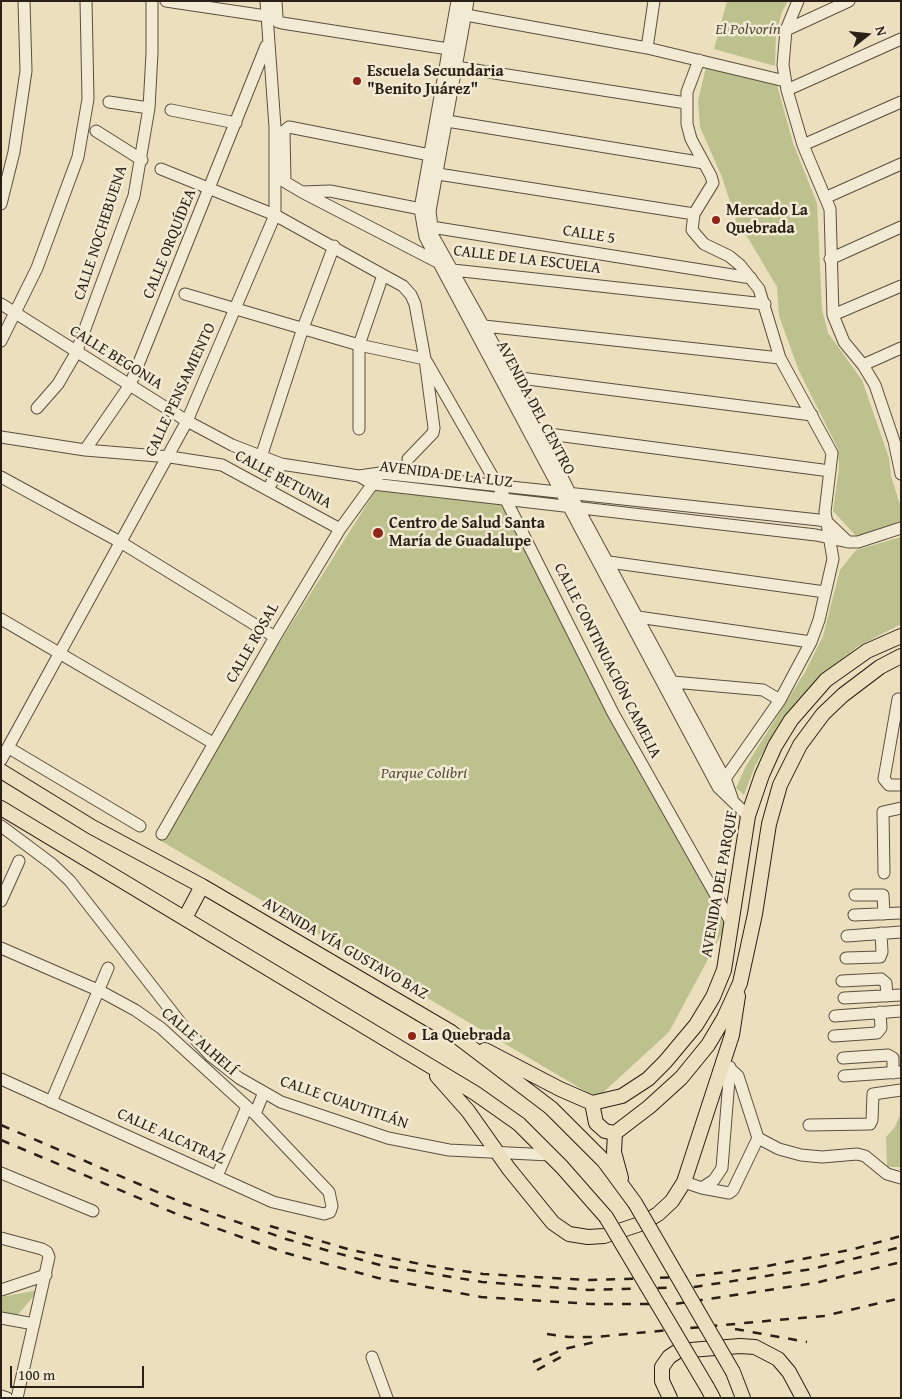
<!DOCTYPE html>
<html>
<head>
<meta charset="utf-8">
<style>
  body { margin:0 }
  #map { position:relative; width:902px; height:1399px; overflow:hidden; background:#ecdfbd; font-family:"Gentium Book Plus",serif }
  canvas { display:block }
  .frame { position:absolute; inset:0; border:2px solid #2b2017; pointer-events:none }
  .north { position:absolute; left:842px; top:10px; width:50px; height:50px; -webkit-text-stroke:4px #f3ead4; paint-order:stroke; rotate:74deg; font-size:14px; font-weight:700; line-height:20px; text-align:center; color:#2b2017 }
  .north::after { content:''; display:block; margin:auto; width:18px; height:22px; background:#2b2017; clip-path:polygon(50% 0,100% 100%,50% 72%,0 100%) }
  .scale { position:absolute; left:10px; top:1366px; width:134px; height:22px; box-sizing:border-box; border:2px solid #2b2017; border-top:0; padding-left:6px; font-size:15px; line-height:18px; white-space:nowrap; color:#2b2017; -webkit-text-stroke:4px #f3ead4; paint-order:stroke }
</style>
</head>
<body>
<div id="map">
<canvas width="902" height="1399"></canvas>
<div class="frame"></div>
<div class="north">N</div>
<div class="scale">100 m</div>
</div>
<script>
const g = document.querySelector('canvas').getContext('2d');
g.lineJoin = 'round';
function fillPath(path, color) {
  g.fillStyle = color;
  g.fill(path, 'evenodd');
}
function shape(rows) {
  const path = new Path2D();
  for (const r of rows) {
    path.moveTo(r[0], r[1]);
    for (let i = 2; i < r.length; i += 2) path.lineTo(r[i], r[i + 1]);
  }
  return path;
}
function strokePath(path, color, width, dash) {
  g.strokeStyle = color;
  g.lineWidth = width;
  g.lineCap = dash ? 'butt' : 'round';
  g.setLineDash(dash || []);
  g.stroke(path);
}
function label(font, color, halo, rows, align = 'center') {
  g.font = font + ' "Gentium Book Plus",serif';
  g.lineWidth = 5;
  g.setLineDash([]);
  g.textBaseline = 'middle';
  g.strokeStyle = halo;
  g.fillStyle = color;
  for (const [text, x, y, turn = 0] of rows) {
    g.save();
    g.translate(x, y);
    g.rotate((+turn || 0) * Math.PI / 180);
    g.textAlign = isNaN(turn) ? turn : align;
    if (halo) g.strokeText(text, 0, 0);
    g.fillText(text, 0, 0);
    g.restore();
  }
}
const green = shape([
  [727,1,788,1,782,12,776,34,775,66,714,49],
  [706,67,777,85,793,143,817,203,822,309,828,333,862,380,889,458,891,476,901,508,901,521,870,534,856,536,833,511,839,468,838,449,799,371,779,316,777,287,748,238,738,227,722,177,700,127,698,101],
  [381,482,509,505,585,672,729,920,669,1032,597,1098,156,838],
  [901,537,901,624,857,647,815,681,777,728,755,766,744,795,736,788,746,766,805,672,823,636,840,570,856,550],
  [901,1113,901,1167,887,1167,886,1137,895,1127],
  [39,1290,15,1318,1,1314,1,1297]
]);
const minor = shape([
  [166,1,266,16],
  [276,1,277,17,278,22,282,23,455,50],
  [457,1,420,209,425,237,718,787,748,816],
  [468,1,430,211,433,236,512,377,570,493,726,781,732,798],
  [798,1,786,30,783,65,787,90,803,145,830,209,833,315,844,342,863,365,875,385,894,441,901,474],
  [466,15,647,48,785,81],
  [786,30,849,1],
  [647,48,654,1],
  [699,60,687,92,687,124,691,139,711,176,713,183,694,214,692,230,704,244,729,256,740,265,759,289,780,358,832,453,825,512,833,559,819,620,811,642,780,700,722,783],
  [456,67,686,103],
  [787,90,901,39],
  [109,102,149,108],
  [171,110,236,123],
  [447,121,704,163],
  [96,131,142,160],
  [803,145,901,102],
  [161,169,275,215,383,275,403,286,411,295,415,304,425,359,434,428,433,433,408,459],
  [438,174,694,214],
  [280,179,302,192,330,191,426,210],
  [285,182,284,131,289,127,430,155],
  [302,192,453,270,765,304],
  [827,197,901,164],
  [1,204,14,152,26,71,24,1],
  [425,226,751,278],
  [830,259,901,227],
  [185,294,359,345,425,359,506,500,613,713,732,924],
  [1,304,187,421,232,445,281,464,359,476,380,473,819,520,827,522,848,542],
  [833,315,901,286],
  [484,326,780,358],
  [1,341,37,268,78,157,88,99,86,1],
  [863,365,901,348],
  [512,377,812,415],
  [37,408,58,384,76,353,134,196,149,108,152,53,152,1],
  [359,429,359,345,383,275],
  [541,433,830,471],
  [1,437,85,450,170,457,222,465,340,529],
  [85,450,130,385,266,46],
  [261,457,303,328,334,246],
  [359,476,373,484,816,535,848,542,858,542,901,528],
  [1,477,122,543,275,637],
  [268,490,281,464],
  [609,562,825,592],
  [638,617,811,642],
  [1,619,213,743],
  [673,682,763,690,780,700],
  [898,699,884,779,889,785,901,785],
  [9,748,140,826],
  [1,760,187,421,275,215,275,127,266,1],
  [1,826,52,864,70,881,183,1026,211,1056,239,1078,281,1102,388,1138,449,1150,550,1155],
  [162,834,275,637,340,529,377,478],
  [884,873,883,812,901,808],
  [855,895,883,895,884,914],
  [1,901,19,861],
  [854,915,901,913],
  [847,936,901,932],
  [1,948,100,991,135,1010,161,1028,255,1114,329,1192,332,1206,330,1212,324,1214,273,1202,1,1079],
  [846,958,880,957,882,952,881,933],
  [842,981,881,979,886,983,887,996],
  [844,998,901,995],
  [835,1016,901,1011],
  [834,1036,877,1033,881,1028,880,1012],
  [843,1058,888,1055,893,1058,893,1073],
  [844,1076,901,1072],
  [51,1102,108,968],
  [255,1114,264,1092],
  [809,1125,870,1124,872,1120,873,1094,901,1090],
  [758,1138,779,1149,801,1155,822,1157,857,1154,865,1156,887,1174,901,1178],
  [1,1173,93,1211],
  [217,1176,247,1107],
  [684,1182,702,1188,729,1193,733,1190,758,1138,738,1076,722,1061],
  [702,1188,714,1180,722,1168,730,1067],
  [1,1238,42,1249,47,1252,49,1257,17,1398],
  [1,1290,46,1275],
  [1,1318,34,1324],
  [372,1357,387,1398],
  [1,1396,7,1398]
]);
const major = shape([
  [1,771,92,827,202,886,451,1032,551,1108,604,1161,635,1203],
  [1,808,475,1093,519,1124,562,1167,606,1217],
  [185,918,202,886],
  [485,1050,560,1089,592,1103,622,1096,648,1079,665,1062,696,1025,713,997,724,970,748,816,762,775,775,746,791,720,826,680,867,651,901,636],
  [437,1076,468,1111,509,1169,553,1223,569,1234,588,1237,604,1236,643,1223,658,1214,672,1201,684,1182,732,1035,738,996],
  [592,1103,596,1123,605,1131,615,1133],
  [621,1178,614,1152,615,1133,649,1107,681,1078,708,1045,724,1018,740,983,755,914,769,824,780,785,800,745,823,714,843,695,880,667,901,656],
  [733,1372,743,1398],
  [707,1387,713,1398],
  [670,1398,662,1381,662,1367,669,1357,678,1351,740,1346,755,1347,778,1359,789,1372,803,1398]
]);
const rail = shape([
  [1,1125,183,1203,286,1239,380,1265,482,1282,590,1290,694,1287,812,1269,901,1247],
  [1,1140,179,1215,286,1253,378,1278,481,1297,591,1304,675,1304,815,1283,901,1262],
  [270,1226,351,1250,430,1266,483,1274,589,1280,687,1277,757,1268,854,1249,901,1236],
  [735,1329,807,1342],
  [547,1334,569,1337,595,1337,777,1320,824,1316,901,1298],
  [533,1362,564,1349,595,1342],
  [537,1370,561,1357]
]);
const majorBridge = shape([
  [635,1203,733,1372],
  [606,1217,707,1387]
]);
const markers = [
  [357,81,5,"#8f2418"],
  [716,220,5,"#8f2418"],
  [378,533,6,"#8f2418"],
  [412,1036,5,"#8f2418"]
];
const parkNames = [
  ["El Polvorín",748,30],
  ["Parque Colibri",424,774]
];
const poiNames = [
  ["Escuela Secundaria",367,72],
  ["\"Benito Juárez\"",367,90],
  ["Mercado La",726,211],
  ["Quebrada",726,229],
  ["Centro de Salud Santa",389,524],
  ["María de Guadalupe",389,542],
  ["La Quebrada",422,1036]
];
const streetNames = [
  ["CALLE NOCHEBUENA",101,233,-72],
  ["CALLE 5",589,235,9],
  ["CALLE ORQUÍDEA",170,244,-68],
  ["CALLE DE LA ESCUELA",527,260,7],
  ["CALLE BEGONIA",116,358,32],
  ["CALLE PENSAMIENTO",181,390,-65],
  ["AVENIDA DEL CENTRO",535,408,62],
  ["AVENIDA DE LA LUZ",446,475,7],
  ["CALLE BETUNIA",283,480,28],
  ["CALLE ROSAL",253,643,-60],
  ["CALLE CONTINUACIÓN CAMELIA",607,661,63],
  ["AVENIDA DEL PARQUE",720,884,-80],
  ["AVENIDA VÍA GUSTAVO BAZ",345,949,30],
  ["CALLE ALHELÍ",199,1042,41],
  ["CALLE CUAUTITLÁN",344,1103,19],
  ["CALLE ALCATRAZ",171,1137,24]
];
fillPath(green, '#bcc18e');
strokePath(minor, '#5b5040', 13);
strokePath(major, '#2b2017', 16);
strokePath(minor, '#f3ead4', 11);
strokePath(major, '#ecdfbd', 14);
strokePath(rail, '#2b2017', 2.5, [9, 9]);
strokePath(majorBridge, '#2b2017', 16, []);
strokePath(majorBridge, '#ecdfbd', 14);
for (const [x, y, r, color] of markers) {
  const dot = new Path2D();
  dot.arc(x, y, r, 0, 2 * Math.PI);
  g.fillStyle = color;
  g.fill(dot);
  strokePath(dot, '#f3ead4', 2);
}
label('italic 16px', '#56503b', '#f3ead4', parkNames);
label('bold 16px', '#2b2017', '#f3ead4', poiNames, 'left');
label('16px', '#2b2017', '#f3ead4', streetNames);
</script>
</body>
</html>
